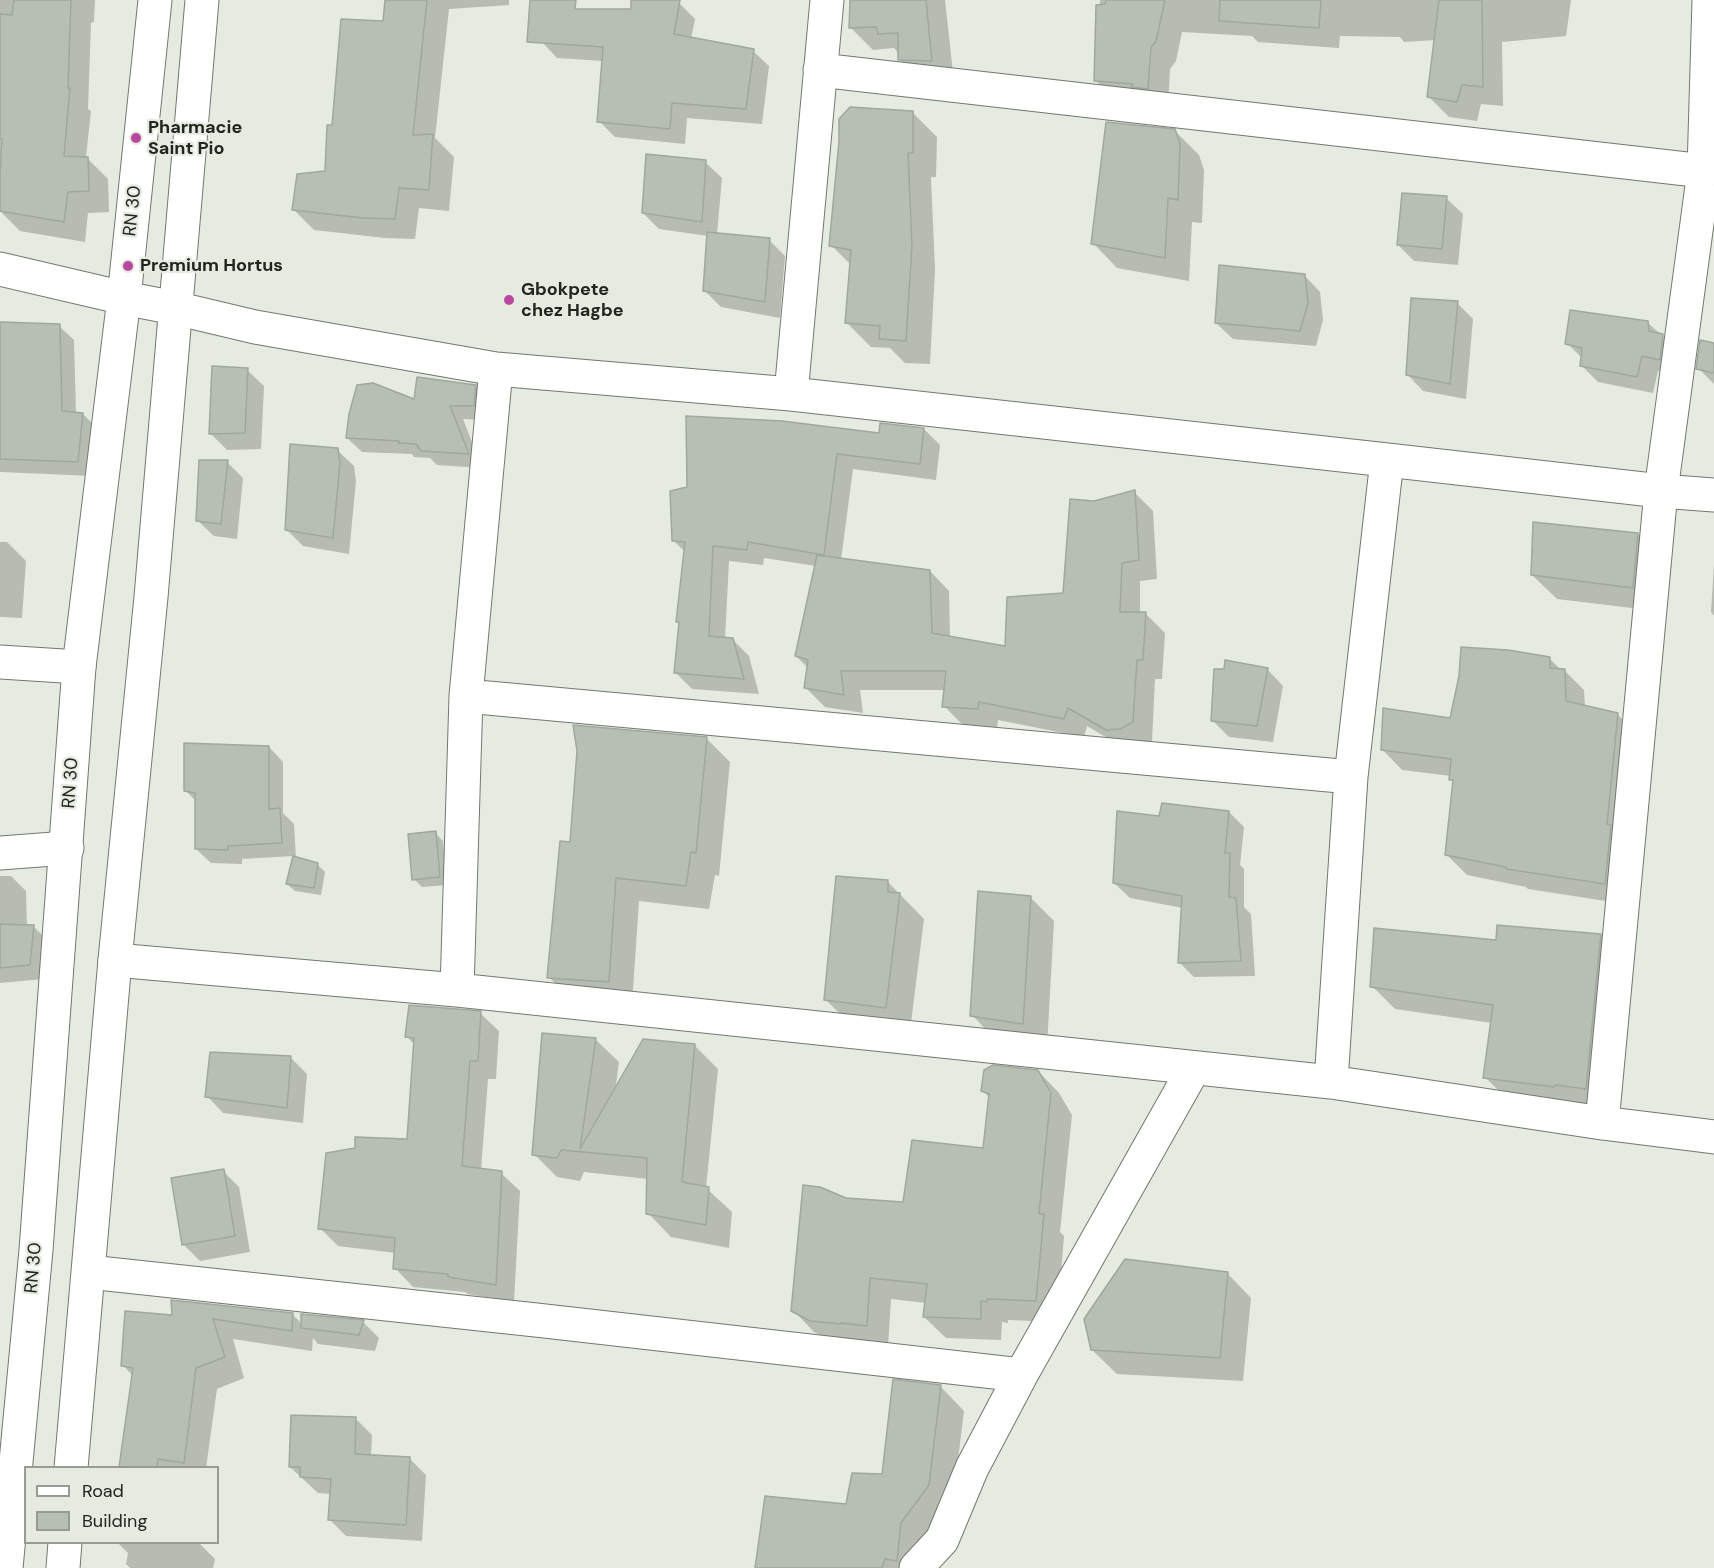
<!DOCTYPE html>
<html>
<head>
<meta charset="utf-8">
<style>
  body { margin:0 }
  #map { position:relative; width:1714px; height:1568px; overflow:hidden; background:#e5ebe0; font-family:"DM Sans",sans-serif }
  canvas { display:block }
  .legend { position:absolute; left:24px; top:1466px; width:195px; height:78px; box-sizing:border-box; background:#e5ebe0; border:2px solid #979b93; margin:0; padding:8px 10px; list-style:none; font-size:18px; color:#222420 }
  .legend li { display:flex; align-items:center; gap:12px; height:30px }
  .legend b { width:30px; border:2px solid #979b93 }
</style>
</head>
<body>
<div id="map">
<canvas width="1714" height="1568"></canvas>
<ul class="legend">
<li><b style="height:8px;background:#fff"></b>Road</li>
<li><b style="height:16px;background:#b7beb3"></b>Building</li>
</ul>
</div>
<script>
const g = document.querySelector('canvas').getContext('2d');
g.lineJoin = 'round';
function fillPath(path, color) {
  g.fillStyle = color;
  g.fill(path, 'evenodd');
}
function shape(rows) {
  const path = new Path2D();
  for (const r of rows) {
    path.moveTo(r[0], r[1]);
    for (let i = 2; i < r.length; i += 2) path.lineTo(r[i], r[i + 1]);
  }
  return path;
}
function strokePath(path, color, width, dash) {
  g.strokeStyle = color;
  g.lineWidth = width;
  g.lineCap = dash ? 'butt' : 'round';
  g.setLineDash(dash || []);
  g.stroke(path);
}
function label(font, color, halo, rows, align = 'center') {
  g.font = font + ' "DM Sans",sans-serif';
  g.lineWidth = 4.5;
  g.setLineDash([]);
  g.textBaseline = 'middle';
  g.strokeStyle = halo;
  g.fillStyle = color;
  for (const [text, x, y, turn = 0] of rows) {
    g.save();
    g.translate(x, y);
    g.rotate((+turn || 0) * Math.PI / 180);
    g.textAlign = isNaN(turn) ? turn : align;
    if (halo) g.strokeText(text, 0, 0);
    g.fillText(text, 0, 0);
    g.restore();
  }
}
const shadow = shape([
  [0,0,95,0,94,22,91,23,88,109,91,111,86,157,108,179,109,212,88,213,85,242,20,231,0,211,2,165,0,165],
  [386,0,509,0,509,5,449,9,435,138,454,157,449,211,419,208,415,239,385,238,314,230,293,209,326,172,333,126,384,23],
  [633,0,679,3,695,19,691,39,753,51,769,66,762,124,687,118,685,144,615,137,599,121,603,61,557,58,542,42,632,10],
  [851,0,945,0,954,82,921,81,899,59,899,54,894,48,873,50,851,28],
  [1100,0,1571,0,1566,36,1502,42,1503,106,1481,104,1477,121,1449,117,1429,97,1436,40,1404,42,1400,37,1340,36,1339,48,1258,42,1252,36,1182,32,1176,61,1170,69,1168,108,1115,100,1095,80],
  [912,112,937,137,936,177,931,177,935,270,930,364,905,363,890,348,871,347,847,323,851,265,831,245],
  [1175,131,1199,155,1204,170,1202,223,1192,222,1189,281,1117,268,1093,243],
  [705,162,722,178,717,234,769,240,785,256,780,318,721,307,704,290,708,236,659,229,643,213],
  [1446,198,1463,214,1458,265,1414,261,1398,245],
  [1304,275,1320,292,1323,320,1316,346,1233,339,1216,323],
  [1457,303,1473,319,1466,399,1423,391,1407,374],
  [1647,322,1679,351,1676,375,1658,371,1653,393,1598,382,1582,366,1583,359,1567,343],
  [0,324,59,326,74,340,76,413,83,414,98,429,93,476,0,472],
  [1714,344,1714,384,1698,368],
  [247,370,264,386,261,449,227,450,211,434],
  [475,386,490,400,488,420,463,419,482,468,437,465,430,458,414,457,412,454,362,452,347,438,415,401],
  [924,429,940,445,936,480,853,469,841,560,930,571,949,591,950,638,1006,648,1064,595,1094,503,1134,492,1153,511,1157,579,1140,581,1140,613,1146,614,1165,633,1162,679,1155,679,1152,742,1139,748,1126,749,1087,726,1084,737,998,720,997,728,963,725,944,706,946,690,860,690,863,713,825,707,806,688,808,668,796,656,816,566,764,558,763,565,729,561,725,639,732,639,749,656,759,694,692,689,675,672,680,624,678,621,685,552,673,540,672,493,880,435],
  [337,450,354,466,356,481,349,554,303,546,286,529],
  [227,462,243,478,237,539,214,536,197,520],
  [1638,534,1662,559,1657,611,1557,599,1532,575],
  [0,542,7,542,26,561,22,618,0,617],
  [1714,564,1714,616,1711,612],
  [1550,659,1561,670,1564,670,1584,690,1585,707,1617,714,1637,734,1625,904,1528,889,1526,887,1467,875,1447,855,1455,783,1451,779,1451,776,1402,770,1382,749,1451,719],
  [1267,669,1283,686,1273,742,1229,737,1213,721],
  [706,738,730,762,719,876,715,875,709,909,639,901,632,1005,572,1001,549,977,571,843],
  [269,747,283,762,283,813,294,824,296,859,317,864,325,872,321,895,295,891,287,884,294,856,242,859,242,864,211,863,196,849,197,802,185,790],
  [1229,812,1244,827,1240,865,1244,869,1244,907,1251,914,1255,976,1194,977,1179,962,1183,908,1130,898,1114,883,1161,817],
  [435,833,443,841,447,885,422,887,414,879],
  [0,876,11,876,26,891,27,926,33,926,48,941,44,979,0,983],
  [887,881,924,919,910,1031,850,1024,826,1000],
  [1030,897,1054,921,1047,1047,996,1040,972,1015],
  [1600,935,1623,958,1609,1111,1508,1100,1485,1077,1492,1023,1395,1009,1372,986,1498,942],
  [480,1013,499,1031,496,1079,488,1079,481,1170,501,1173,520,1191,514,1302,468,1294,465,1292,413,1287,395,1268,396,1253,338,1246,320,1228,408,1140,415,1045,407,1037],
  [595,1039,619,1062,615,1092,695,1046,718,1069,706,1188,732,1212,729,1248,671,1237,648,1213,648,1179,584,1172,580,1181,557,1177,534,1154],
  [290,1057,307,1074,303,1123,223,1113,207,1096],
  [1038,1071,1059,1093,1072,1115,1060,1232,1064,1236,1057,1322,1008,1320,1008,1323,1002,1322,1001,1340,946,1338,924,1317,926,1303,891,1299,888,1347,833,1342,814,1332,793,1310,846,1199,904,1203,984,1150,990,1098,982,1090],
  [223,1171,239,1187,250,1252,200,1261,184,1245],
  [1227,1273,1251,1298,1243,1381,1117,1374,1092,1350],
  [292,1314,302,1324,363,1322,379,1338,375,1351,318,1344,313,1338,312,1351,233,1339,244,1378,217,1389,206,1468,121,1468,133,1376,123,1365,174,1317],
  [940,1386,964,1411,952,1509,923,1568,756,1568,847,1506,883,1475],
  [356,1419,372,1435,371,1456,410,1459,426,1475,422,1541,346,1536,330,1520,331,1494,318,1493,290,1467],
  [117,1542,198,1542,215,1559,213,1568,130,1568,126,1564,128,1553]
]);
const building = shape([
  [14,0,71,0,68,88,70,88,64,156,88,157,89,191,68,192,64,222,0,211,0,173,2,139,0,139,0,14,12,15,14,0],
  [385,0,427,0,413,135,433,134,429,190,399,188,395,219,363,218,292,210,297,174,325,171,327,125,332,125,341,19,383,21,385,0],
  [530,0,576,0,575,9,631,9,631,0,680,0,674,34,754,49,746,109,672,103,670,129,597,122,603,47,527,42,530,0],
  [850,0,926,0,932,61,898,60,898,33,878,34,876,27,849,28,850,0],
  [1106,0,1165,0,1156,41,1151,48,1148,89,1131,87,1133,84,1094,81,1096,5,1105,4,1106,0],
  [1220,0,1321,0,1319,28,1219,21,1220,0],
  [1439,0,1482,0,1483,87,1462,85,1457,102,1427,97,1439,0],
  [850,107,913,111,913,153,908,153,912,245,906,341,879,339,880,326,845,323,851,250,829,246,839,141,839,119,850,107],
  [1106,122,1175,129,1180,144,1178,200,1168,198,1165,258,1091,244,1106,122],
  [646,154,706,160,702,222,642,213,646,154],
  [1402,193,1447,196,1442,249,1397,245,1402,193],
  [707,232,770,238,765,302,703,291,707,232],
  [1219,265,1305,274,1308,303,1300,331,1215,323,1219,265],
  [1411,298,1458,301,1450,384,1406,375,1411,298],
  [1570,310,1648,321,1649,331,1663,334,1660,360,1642,356,1637,377,1580,366,1582,348,1565,344,1570,310],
  [0,322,60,324,62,411,83,413,78,462,0,459,0,322],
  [1700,340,1714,343,1714,373,1696,369,1700,340],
  [212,366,248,368,245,433,209,434,212,366],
  [417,377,476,385,474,406,450,406,469,454,421,451,416,444,398,443,399,441,346,438,349,414,357,385,373,383,414,399,417,377],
  [686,416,782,421,879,433,880,423,924,428,920,464,837,454,824,555,748,542,747,550,713,546,709,636,733,638,744,679,674,673,679,622,676,622,685,542,672,541,670,491,687,487,686,416],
  [290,444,338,448,340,463,333,538,285,530,290,444],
  [199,460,228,460,221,524,196,521,199,460],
  [1135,490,1139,560,1122,563,1120,612,1146,612,1143,660,1137,660,1133,722,1120,729,1106,730,1068,708,1064,719,979,702,978,709,942,707,946,671,841,671,844,695,804,688,808,660,795,656,817,555,930,570,932,633,1005,646,1007,597,1063,593,1070,499,1094,501,1135,490],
  [1533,522,1638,533,1633,588,1531,575,1533,522],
  [1461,647,1508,650,1550,657,1550,668,1565,669,1566,701,1618,713,1607,824,1611,825,1605,884,1506,869,1506,867,1445,855,1453,780,1449,780,1451,759,1381,750,1383,708,1450,718,1459,676,1461,647],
  [1225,660,1268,668,1257,726,1211,721,1214,669,1224,669,1225,660],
  [573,725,707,737,696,853,691,852,686,886,616,878,609,982,547,978,560,841,570,842,577,751,573,725],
  [184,743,269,746,269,809,280,808,282,843,228,846,228,850,195,849,195,793,184,791,184,743],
  [1162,803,1229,811,1225,853,1230,853,1229,897,1236,898,1241,961,1178,963,1182,896,1113,883,1117,811,1159,816,1162,803],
  [436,831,440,877,412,880,408,834,436,831],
  [293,856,318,863,314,888,286,884,293,856],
  [836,876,888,880,888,892,900,893,886,1008,824,1000,836,876],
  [978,891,1031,896,1023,1024,970,1016,978,891],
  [0,924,34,925,30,965,0,968,0,924],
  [1497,925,1601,934,1586,1089,1555,1085,1554,1087,1483,1078,1493,1005,1370,987,1374,928,1496,940,1497,925],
  [409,1005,481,1011,478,1061,470,1061,462,1166,502,1171,496,1285,448,1277,448,1274,393,1269,395,1238,318,1229,326,1153,355,1148,355,1137,407,1139,414,1038,405,1037,409,1005],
  [542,1033,596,1038,580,1149,643,1039,695,1044,682,1182,709,1187,706,1225,646,1214,647,1158,561,1150,557,1158,532,1155,542,1033],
  [210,1052,291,1056,287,1108,205,1097,210,1052],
  [993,1065,1038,1070,1051,1093,1039,1214,1044,1214,1036,1301,987,1299,987,1302,981,1301,981,1319,923,1317,927,1284,870,1278,867,1326,841,1323,841,1324,810,1321,791,1311,803,1185,820,1187,846,1198,903,1202,912,1140,983,1148,989,1094,981,1091,984,1070,993,1065],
  [224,1169,235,1236,182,1245,171,1178,224,1169],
  [1125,1259,1228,1272,1220,1358,1091,1350,1084,1319,1125,1259],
  [171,1300,293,1313,292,1331,213,1319,225,1357,196,1368,184,1463,158,1459,157,1467,119,1467,133,1368,121,1366,125,1311,172,1315,171,1300],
  [301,1314,364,1320,359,1335,301,1328,301,1314],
  [893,1379,941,1385,929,1485,901,1523,897,1561,885,1559,882,1568,755,1568,765,1496,846,1504,852,1473,882,1474,893,1379],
  [291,1415,356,1417,355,1454,410,1457,406,1525,328,1520,331,1479,300,1477,300,1467,289,1467,291,1415]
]);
const minor = shape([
  [820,70,1704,171],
  [0,269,124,298,175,308,255,327,496,369,791,394,1387,460,1661,491,1714,495],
  [791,394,827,0],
  [0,662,79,667],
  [466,696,1351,777],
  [0,853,67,848],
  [115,960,457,990,1331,1082,1602,1123,1714,1137],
  [457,990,466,696,496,369],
  [1331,1082,1351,777,1387,460],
  [1602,1123,1661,491,1704,171,1709,0],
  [89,1272,536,1320,1021,1375],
  [916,1568,942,1540,972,1468,1021,1375,1194,1068]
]);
const primary = shape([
  [71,1468,115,960,151,597,202,0],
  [6,1568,36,1250,79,667,124,298,155,0],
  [63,1568,65,1542]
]);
const markers = [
  [136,138,6,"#bb469f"],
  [128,266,6,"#bb469f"],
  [509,300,6,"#bb469f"]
];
const poiNames = [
  ["Pharmacie",148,128],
  ["Saint Pio",148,149],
  ["Premium Hortus",140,266],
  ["Gbokpete",521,290],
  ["chez Hagbe",521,311]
];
const streetNames = [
  ["RN 30",133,211,-84],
  ["RN 30",71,783,-86],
  ["RN 30",34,1268,-85]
];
fillPath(shadow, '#0003');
fillPath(building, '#b7beb3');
strokePath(building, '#a1a79d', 1.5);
strokePath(minor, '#72786e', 35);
strokePath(primary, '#72786e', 35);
strokePath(minor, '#fff', 33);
strokePath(primary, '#fff', 33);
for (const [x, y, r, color] of markers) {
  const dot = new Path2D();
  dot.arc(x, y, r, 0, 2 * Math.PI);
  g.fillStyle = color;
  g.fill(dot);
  strokePath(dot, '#e5ebe0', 2);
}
label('bold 18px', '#222420', '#e5ebe0', poiNames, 'left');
label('18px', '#222420', '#e5ebe0', streetNames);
</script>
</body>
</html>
